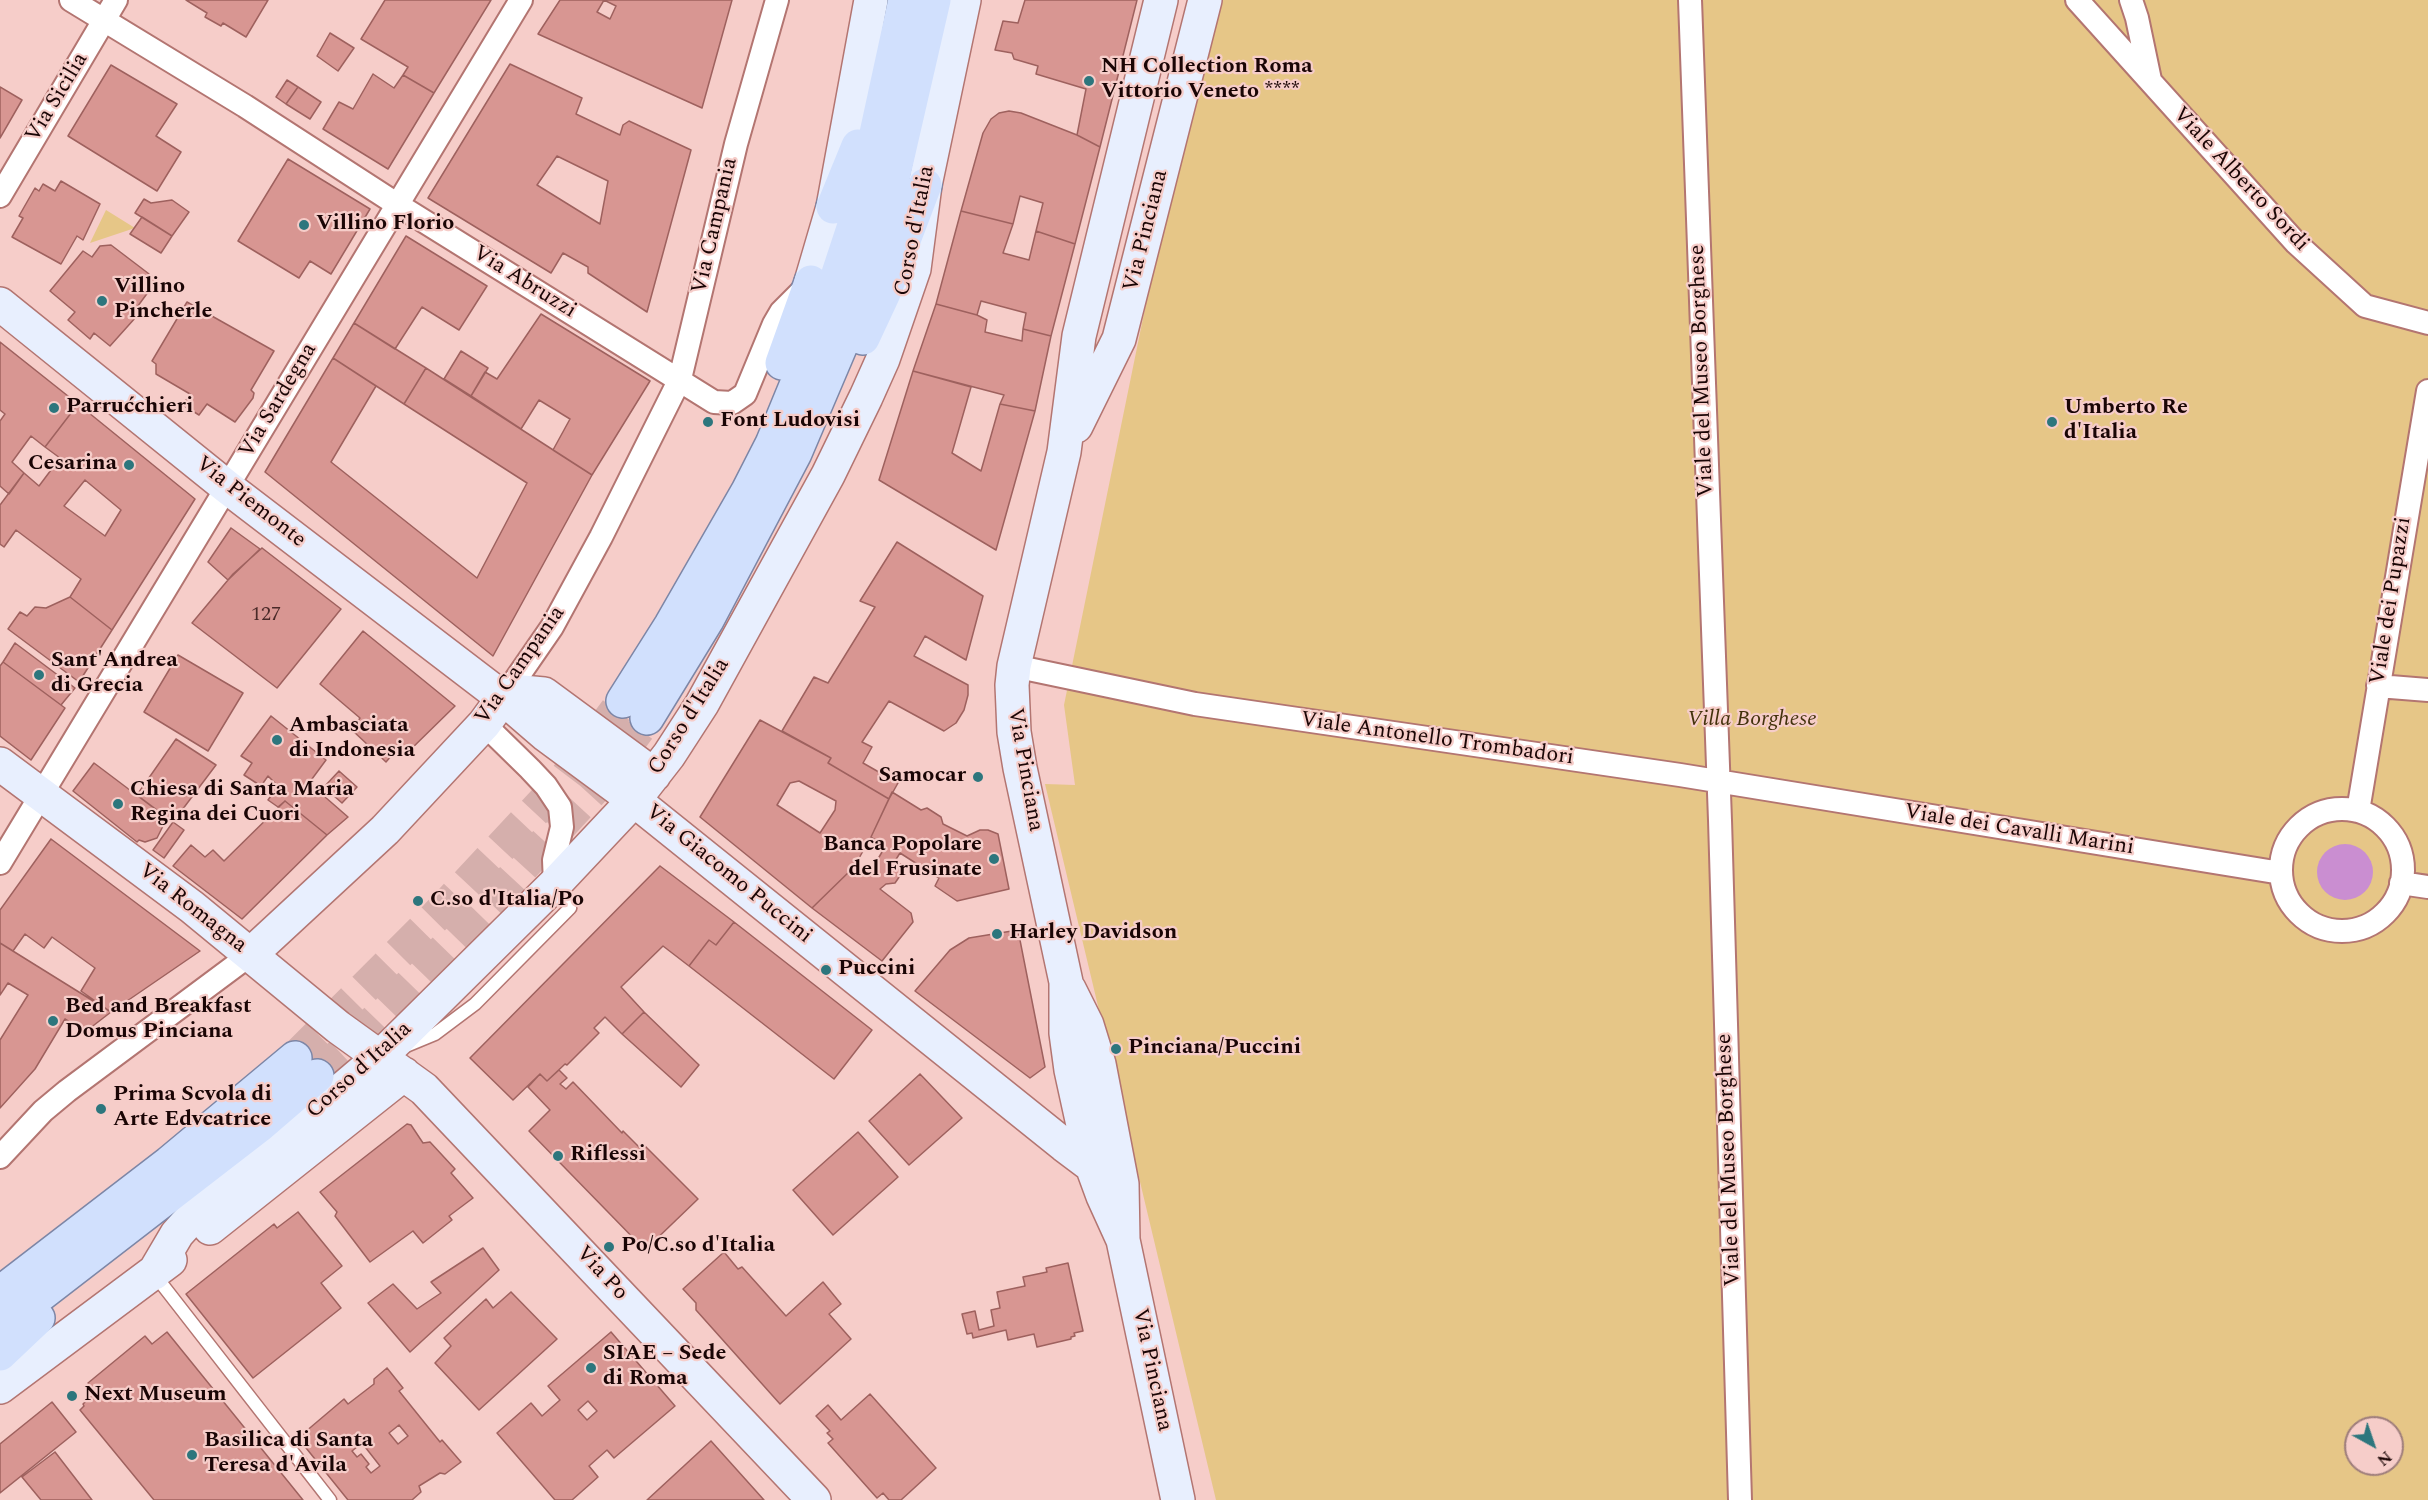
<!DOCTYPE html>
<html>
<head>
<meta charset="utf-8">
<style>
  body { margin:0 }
  #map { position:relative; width:2428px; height:1500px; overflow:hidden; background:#f6cdc9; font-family:Spectral,serif }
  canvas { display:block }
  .north { position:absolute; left:2344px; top:1416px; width:60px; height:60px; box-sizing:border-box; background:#f6cdc9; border:2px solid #9e7d7b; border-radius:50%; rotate:140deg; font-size:16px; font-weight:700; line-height:24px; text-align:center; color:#1a0505 }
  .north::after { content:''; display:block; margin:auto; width:21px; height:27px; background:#2d767d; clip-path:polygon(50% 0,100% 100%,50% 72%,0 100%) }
</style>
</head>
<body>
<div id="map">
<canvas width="2428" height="1500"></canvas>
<div class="north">N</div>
</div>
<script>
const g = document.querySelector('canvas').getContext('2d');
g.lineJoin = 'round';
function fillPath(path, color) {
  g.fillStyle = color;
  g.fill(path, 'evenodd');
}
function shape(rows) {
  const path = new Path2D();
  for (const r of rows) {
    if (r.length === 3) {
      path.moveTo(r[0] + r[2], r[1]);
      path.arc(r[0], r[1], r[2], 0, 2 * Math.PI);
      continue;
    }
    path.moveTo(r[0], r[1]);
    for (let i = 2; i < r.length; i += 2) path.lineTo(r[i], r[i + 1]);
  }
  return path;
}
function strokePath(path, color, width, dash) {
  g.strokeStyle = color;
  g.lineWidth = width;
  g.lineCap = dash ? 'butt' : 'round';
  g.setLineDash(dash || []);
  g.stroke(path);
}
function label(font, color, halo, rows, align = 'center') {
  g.font = font + ' Spectral,serif';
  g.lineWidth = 4.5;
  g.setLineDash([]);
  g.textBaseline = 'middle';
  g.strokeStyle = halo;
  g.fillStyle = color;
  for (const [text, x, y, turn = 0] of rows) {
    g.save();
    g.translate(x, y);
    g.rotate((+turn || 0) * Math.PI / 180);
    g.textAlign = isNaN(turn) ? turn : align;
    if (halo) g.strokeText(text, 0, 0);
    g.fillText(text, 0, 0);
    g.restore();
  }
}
const green = shape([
  [1208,0,2428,0,2428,1500,1216,1500,1045,784,1075,785,1064,705],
  [2356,1428,2392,1428,2392,1464,2356,1464],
  [106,210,135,228,90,243]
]);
const water = shape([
  [2345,872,28]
]);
const building = shape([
  [268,0,246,37,223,23,221,26,205,17,207,13,186,0,268,0],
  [385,0,491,0,434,93,403,75,408,67,361,39,385,0],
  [560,0,604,0,597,12,610,19,616,6,604,0,732,0,702,108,538,34,560,0],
  [1025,0,1137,0,1100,147,1077,135,1086,89,1036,74,1038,66,1014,59,1012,53,995,50,1003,21,1018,23,1025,0],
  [330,33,354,48,338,71,317,56,330,33],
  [510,64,582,98,576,114,620,135,623,125,629,121,691,150,647,312,588,273,588,267,563,253,551,273,428,198,510,64],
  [557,156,608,181,600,224,537,185,557,156],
  [111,65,177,104,156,136,181,152,157,191,68,136,111,65],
  [373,74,394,88,403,75,434,93,388,169,323,129,339,102,353,109,373,74],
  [287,80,298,87,286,104,276,97,287,80],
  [0,87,22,100,0,138,0,87],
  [298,87,321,102,310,119,286,104,298,87],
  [1009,111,1021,113,1077,135,1100,147,1075,244,1036,231,1043,203,1020,196,1013,224,961,211,983,133,991,119,999,113,1009,111],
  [288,159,370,209,331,274,310,261,299,278,238,241,288,159],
  [61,181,100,204,83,240,77,236,61,264,12,237,23,218,19,216,35,188,39,191,43,184,55,191,61,181],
  [144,199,151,203,172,200,189,212,172,236,135,213,144,199],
  [961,211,1013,224,1003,253,1029,260,1036,231,1075,244,1051,336,1023,329,1026,313,981,301,977,315,936,304,961,211],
  [142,217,172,236,161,253,130,234,142,217],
  [406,236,487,286,459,330,422,307,395,349,354,323,406,236],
  [111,245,157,280,132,314,136,317,110,346,94,333,90,339,68,320,75,312,50,291,83,251,92,257,100,246,111,245],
  [187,302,274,351,251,390,254,393,253,398,235,422,207,404,199,415,183,405,190,394,156,374,156,364,152,361,187,302],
  [936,304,977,315,987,320,985,332,1022,341,1023,329,1051,336,1035,411,1000,404,1004,395,913,371,936,304],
  [541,314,650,381,592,475,553,450,570,419,539,400,521,429,471,396,485,372,497,379,541,314],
  [354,323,426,368,404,404,333,358,354,323],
  [0,342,78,404,45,447,31,436,12,462,24,473,9,494,0,486,0,421,5,414,0,410,0,342],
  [461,351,488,368,471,396,444,379,461,351],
  [333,358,376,386,331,462,477,578,527,483,404,404,426,368,592,475,493,656,265,472,333,358],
  [913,371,971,387,952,453,981,471,1000,404,1035,411,996,550,879,480,913,371],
  [78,404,195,499,112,630,70,597,81,579,16,530,4,547,0,544,0,505,24,473,39,486,60,458,45,447,78,404],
  [85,480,121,510,105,536,64,506,85,480],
  [231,528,260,549,228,580,208,562,231,528],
  [897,542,983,596,966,660,925,636,914,656,968,685,968,695,964,710,956,723,944,731,889,701,862,742,872,747,863,763,898,783,889,799,828,763,831,758,782,731,814,677,828,683,875,607,860,601,897,542],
  [262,548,341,609,277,688,192,623,233,574,262,548],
  [70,597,112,630,79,682,8,629,20,612,27,616,35,607,46,608,70,597],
  [363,631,455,706,406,754,398,748,386,762,352,730,360,718,320,684,363,631],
  [15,643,75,688,61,705,3,662,15,643],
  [178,655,243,693,208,751,144,712,178,655],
  [3,662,65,708,31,760,0,736,0,666,3,662],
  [271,716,326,760,309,783,348,817,327,835,285,801,278,807,268,800,278,786,268,776,261,786,244,775,252,763,241,756,271,716],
  [760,720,831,758,828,763,889,799,871,837,854,867,812,908,700,817,760,720],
  [799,781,836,801,835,810,820,833,777,805,790,783,799,781],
  [176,739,216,765,173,822,137,795,176,739],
  [94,763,159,812,157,814,163,826,157,838,145,842,139,840,137,842,73,791,94,763],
  [339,771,357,787,342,803,324,787,339,771],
  [892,792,921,810,927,808,941,817,943,824,967,836,980,830,988,830,998,834,1009,889,957,901,935,886,939,878,900,853,895,861,902,865,904,870,895,883,886,884,880,889,911,913,913,922,882,961,812,908,854,867,859,872,872,869,882,852,877,841,871,837,892,792],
  [285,801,327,835,242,919,173,866,191,845,205,857,213,850,224,861,285,801],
  [173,822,184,830,164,858,153,850,173,822],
  [51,839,200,951,111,1012,81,991,95,968,52,937,44,948,25,934,13,951,0,943,0,910,51,839],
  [660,866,734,922,716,945,709,940,689,966,663,946,621,987,644,1012,622,1034,605,1017,594,1028,599,1033,567,1065,565,1064,547,1081,540,1074,513,1100,470,1058,660,866],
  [734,922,872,1030,834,1079,689,966,709,940,716,945,734,922],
  [1018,930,1045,1067,1030,1078,915,991,950,950,969,938,1018,930],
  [0,943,111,1012,85,1032,65,1019,35,1069,0,1108,0,1040,28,995,8,983,0,995,0,943],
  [644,1012,699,1065,681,1087,622,1034,644,1012],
  [559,1070,567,1078,560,1084,566,1089,573,1082,622,1133,623,1131,640,1148,643,1144,698,1199,645,1250,529,1131,550,1110,528,1087,540,1074,547,1081,559,1070],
  [920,1074,962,1118,909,1165,869,1121,920,1074],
  [407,1124,411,1125,423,1143,430,1142,455,1169,451,1173,473,1198,449,1216,452,1220,423,1243,413,1231,370,1262,335,1216,337,1212,320,1192,407,1124],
  [858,1132,898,1177,833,1235,793,1190,858,1132],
  [298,1212,342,1266,321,1283,341,1308,253,1378,186,1294,274,1224,277,1228,298,1212],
  [483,1248,499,1270,410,1352,368,1303,393,1284,417,1309,441,1293,431,1282,483,1248],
  [724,1252,738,1269,742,1267,786,1316,823,1282,841,1304,829,1314,851,1339,780,1404,696,1310,696,1303,683,1289,724,1252],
  [1068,1263,1083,1331,1074,1333,1075,1336,1071,1337,1071,1339,1037,1347,1034,1334,1008,1340,1006,1330,973,1338,972,1333,967,1334,962,1314,975,1311,979,1330,994,1326,991,1310,1000,1308,997,1292,1025,1286,1023,1277,1047,1272,1046,1268,1068,1263],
  [511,1292,557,1339,479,1410,435,1363,451,1346,444,1338,486,1299,493,1308,511,1292],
  [167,1332,303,1500,154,1500,80,1410,84,1406,83,1404,96,1392,88,1383,145,1336,152,1344,167,1332],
  [611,1332,675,1406,614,1458,607,1450,589,1466,598,1477,572,1500,555,1500,497,1433,531,1403,542,1416,560,1400,548,1386,611,1332],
  [588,1401,597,1411,587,1420,578,1410,588,1401],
  [387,1368,403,1388,399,1391,440,1442,442,1440,461,1462,445,1474,440,1473,419,1486,421,1492,412,1500,348,1500,298,1438,344,1399,348,1404,374,1384,374,1379,387,1368],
  [399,1425,408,1436,398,1444,389,1433,399,1425],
  [362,1443,380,1466,371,1473,366,1467,369,1464,361,1454,357,1457,352,1451,362,1443],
  [870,1394,936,1468,901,1500,889,1500,883,1493,877,1498,828,1443,833,1439,827,1433,830,1431,816,1416,828,1405,841,1420,870,1394],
  [52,1402,76,1432,0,1493,0,1444,52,1402],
  [711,1441,764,1500,647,1500,711,1441],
  [55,1452,92,1500,41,1500,22,1477,55,1452]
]);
const primaryTunnel = shape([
  [295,1058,442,910,563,781,623,701],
  [317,1076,357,1039,496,896,595,788,647,718]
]);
const lane = shape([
  [406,1046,435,1034,475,1004,570,908,556,885],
  [154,1274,330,1500]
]);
const street = shape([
  [71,0,245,106,398,205,714,402,732,403,745,394,774,324,781,312,805,288],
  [1690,0,1720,820,1740,1500],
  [2077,0,2296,243,2365,306,2428,323],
  [2131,0,2137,18,2150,80],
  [0,196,116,0],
  [1014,666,1195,704,1680,775,2281,873],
  [2378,686,2428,690],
  [503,698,552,627,601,537,680,379,736,144,777,0],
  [484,724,530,769,546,786,560,807,562,827,554,860,555,884],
  [2342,870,61],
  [2358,811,2428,391],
  [0,863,521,0],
  [2401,883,2428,887],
  [0,1157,43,1111,67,1091,251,954]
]);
const secondary = shape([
  [811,282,833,207,871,0],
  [0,304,227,487,503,698,546,735,634,800,1064,1145,1092,1166,1122,1184],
  [1076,426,1119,339,1205,0],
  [503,698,522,692,544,694,654,775],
  [0,764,192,907,338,1027,424,1089,814,1500],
  [251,954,385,830,484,724,503,698],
  [1069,989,1087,1025,1099,1064,1122,1184,1123,1240,1178,1500],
  [210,1228,404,1074],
  [1123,1240,1103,1196,1092,1166,1071,1070,1066,1033,1066,982,1020,768,1014,732,1012,685,1014,666,1064,452,1079,336,1161,0],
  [154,1273,177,1234,195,1214,380,1057,555,884,634,800,669,755,702,704,828,475,866,397,883,359,914,269,925,185,964,0],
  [0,1387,170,1260]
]);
const primary = shape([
  [833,207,858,146],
  [863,338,884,293,925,185],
  [782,363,811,282],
  [623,701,671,625,748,491,772,444,800,376,829,301,860,207,905,0],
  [647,718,707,620,795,453,841,345,854,310,887,204,934,0],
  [0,1293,169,1163,295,1058],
  [0,1326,259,1126,317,1076],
  [0,1354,38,1318]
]);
const markers = [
  [1089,81,6,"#2d767d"],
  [304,225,6,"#2d767d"],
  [102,301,6,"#2d767d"],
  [54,408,6,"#2d767d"],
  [708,422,6,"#2d767d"],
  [2052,422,6,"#2d767d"],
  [129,465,6,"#2d767d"],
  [39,675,6,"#2d767d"],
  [277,740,6,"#2d767d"],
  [978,777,6,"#2d767d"],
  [118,804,6,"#2d767d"],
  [994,859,6,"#2d767d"],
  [418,901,6,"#2d767d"],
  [997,934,6,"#2d767d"],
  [826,970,6,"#2d767d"],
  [53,1021,6,"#2d767d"],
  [1116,1049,6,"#2d767d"],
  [101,1109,6,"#2d767d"],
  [558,1156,6,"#2d767d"],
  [609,1247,6,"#2d767d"],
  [591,1368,6,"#2d767d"],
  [72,1396,6,"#2d767d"],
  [192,1455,6,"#2d767d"]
];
const numberNames = [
  ["127",266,616]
];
const poiNames = [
  ["NH Collection Roma",1101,68],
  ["Vittorio Veneto ****",1101,93],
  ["Villino Florio",316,225],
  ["Villino",114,288],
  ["Pincherle",114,313],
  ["Parrućchieri",66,408],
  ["Umberto Re",2064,409],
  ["d'Italia",2064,434],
  ["Font Ludovisi",720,422],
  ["Cesarina",117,465,"right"],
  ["Sant'Andrea",51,662],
  ["di Grecia",51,687],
  ["Ambasciata",289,727],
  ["di Indonesia",289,752],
  ["Samocar",966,777,"right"],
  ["Chiesa di Santa Maria",130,791],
  ["Regina dei Cuori",130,816],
  ["Banca Popolare",982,846,"right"],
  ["del Frusinate",982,871,"right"],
  ["C.so d'Italia/Po",430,901],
  ["Harley Davidson",1009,934],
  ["Puccini",838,970],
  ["Bed and Breakfast",65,1008],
  ["Domus Pinciana",65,1033],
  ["Pinciana/Puccini",1128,1049],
  ["Prima Scvola di",113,1096],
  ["Arte Edvcatrice",113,1121],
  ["Riflessi",570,1156],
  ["Po/C.so d'Italia",621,1247],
  ["SIAE – Sede",603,1355],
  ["di Roma",603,1380],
  ["Next Museum",84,1396],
  ["Basilica di Santa",204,1442],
  ["Teresa d'Avila",204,1467]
];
const streetNames = [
  ["Via Sicilia",58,98,-59],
  ["Viale Alberto Sordi",2240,180,47],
  ["Via Campania",716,226,-77],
  ["Corso d'Italia",916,231,-79],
  ["Via Pinciana",1147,231,-76],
  ["Via Abruzzi",524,283,32],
  ["Viale del Museo Borghese",1703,371,-92],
  ["Via Sardegna",279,401,-59],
  ["Via Piemonte",250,503,38],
  ["Viale dei Pupazzi",2392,601,-81],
  ["Via Campania",521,666,-55],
  ["Corso d'Italia",690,717,-58],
  ["Viale Antonello Trombadori",1437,740,8],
  ["Via Pinciana",1024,770,80],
  ["Viale dei Cavalli Marini",2019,831,9],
  ["Via Giacomo Puccini",728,875,39],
  ["Via Romagna",192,909,38],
  ["Corso d'Italia",360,1071,-42],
  ["Viale del Museo Borghese",1730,1160,-92],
  ["Via Po",601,1274,47],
  ["Via Pinciana",1151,1370,78]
];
const parkNames = [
  ["Villa Borghese",1752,721]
];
fillPath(green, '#e6c687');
fillPath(water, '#ca8ed1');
fillPath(building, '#d89692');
strokePath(building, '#9e615e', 1.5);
strokePath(primaryTunnel, '#d5afac', 33, [33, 16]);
strokePath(lane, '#b37571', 15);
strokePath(street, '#b37571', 26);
strokePath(secondary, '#b37571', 36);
strokePath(primary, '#7d86a6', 36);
strokePath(lane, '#fff', 12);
strokePath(street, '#fff', 22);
strokePath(secondary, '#e8effe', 33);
strokePath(primary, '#d1e0fd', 33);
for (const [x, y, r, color] of markers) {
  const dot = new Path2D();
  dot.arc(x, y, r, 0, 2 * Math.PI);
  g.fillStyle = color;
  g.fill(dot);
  strokePath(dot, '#f6cdc9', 2);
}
label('20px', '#4a2928', null, numberNames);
label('bold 22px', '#1a0505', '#f6cdc9', poiNames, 'left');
label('22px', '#1a0505', '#f6cdc9', streetNames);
label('italic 22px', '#43320c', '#f6cdc9', parkNames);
</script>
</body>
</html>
